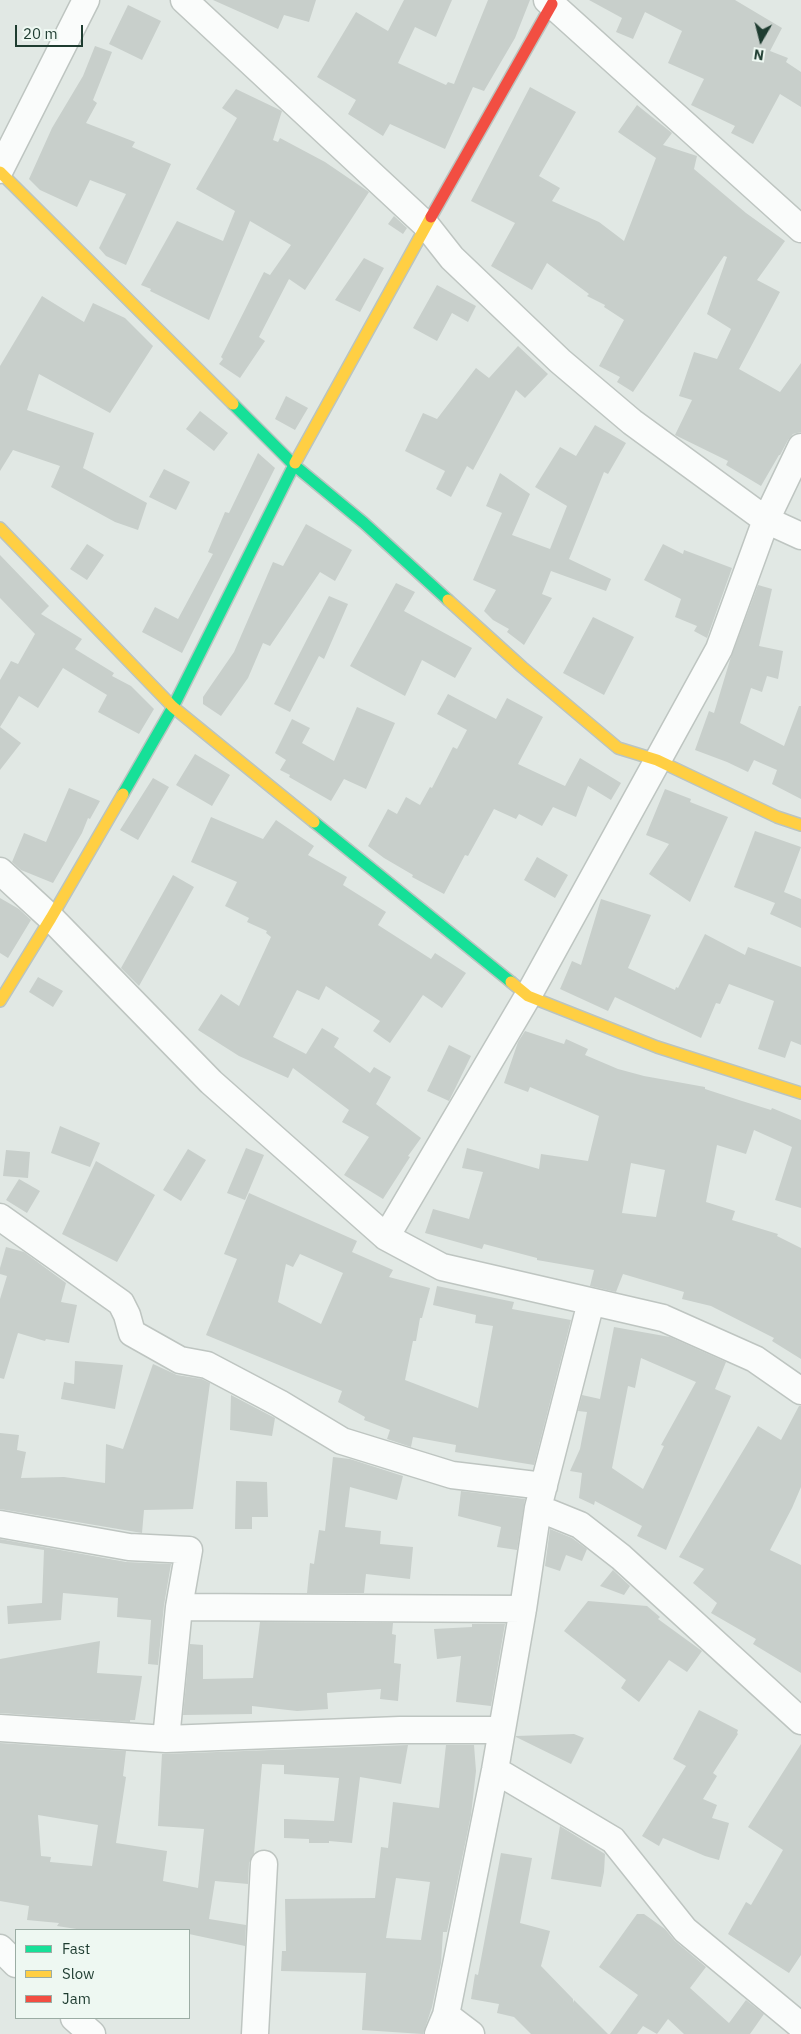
<!DOCTYPE html>
<html>
<head>
<meta charset="utf-8">
<style>
  body { margin:0 }
  #map { position:relative; width:801px; height:2034px; overflow:hidden; background:#e1e8e4; font-family:"IBM Plex Sans",sans-serif }
  canvas { display:block }
  .legend { position:absolute; left:15px; top:1929px; width:175px; height:90px; box-sizing:border-box; background:#eef8f2; border:1px solid #9bada4; margin:0; padding:6px 9px; list-style:none; font-size:15px; color:#1e3c30 }
  .legend li { display:flex; align-items:center; gap:10px; height:25px }
  .legend b { width:25px; border:1px solid #9bada4 }
  .north { position:absolute; left:736px; top:15px; width:50px; height:50px; -webkit-text-stroke:4px #eef8f2; paint-order:stroke; rotate:188deg; font-size:14px; font-weight:700; line-height:20px; text-align:center; color:#1e3c30 }
  .north::after { content:''; display:block; margin:auto; width:18px; height:22px; background:#1e3c30; clip-path:polygon(50% 0,100% 100%,50% 72%,0 100%) }
  .scale { position:absolute; left:15px; top:25px; width:68px; height:22px; box-sizing:border-box; border:2px solid #1e3c30; border-top:0; padding-left:6px; font-size:15px; line-height:18px; white-space:nowrap; color:#1e3c30; -webkit-text-stroke:4px #eef8f2; paint-order:stroke }
</style>
</head>
<body>
<div id="map">
<canvas width="801" height="2034"></canvas>
<ul class="legend">
<li><b style="height:6px;background:#16e098"></b>Fast</li>
<li><b style="height:6px;background:#ffcf43"></b>Slow</li>
<li><b style="height:6px;background:#f24e42"></b>Jam</li>
</ul>
<div class="north">N</div>
<div class="scale">20 m</div>
</div>
<script>
const g = document.querySelector('canvas').getContext('2d');
g.lineJoin = 'round';
function fillPath(path, color) {
  g.fillStyle = color;
  g.fill(path, 'evenodd');
}
function shape(rows) {
  const path = new Path2D();
  for (const r of rows) {
    path.moveTo(r[0], r[1]);
    for (let i = 2; i < r.length; i += 2) path.lineTo(r[i], r[i + 1]);
  }
  return path;
}
function strokePath(path, color, width, dash) {
  g.strokeStyle = color;
  g.lineWidth = width;
  g.lineCap = dash ? 'butt' : 'round';
  g.setLineDash(dash || []);
  g.stroke(path);
}
const building = shape([
  [213,0,316,0,309,22,284,15,278,29],
  [404,0,452,0,436,37,415,27,398,63,446,85,448,82,454,84,488,0,530,0,515,38,484,91,473,87,445,149,390,124,383,136,348,114,356,100,317,77,356,12,388,31],
  [589,0,735,0,782,28,770,51,788,58,786,62,801,72,801,107,780,94,753,144,731,133,735,126,691,105,704,79,668,63,682,31,645,12,633,39,616,32,622,18],
  [128,5,161,21,142,60,109,44],
  [95,46,112,52,93,100,97,103,86,123,135,142,132,147,171,164,126,265,106,256,99,248,126,194,90,180,77,207,40,190,29,179,52,128,83,76],
  [530,87,576,112,539,176,560,188,552,201,599,222,624,241,656,158,618,132,637,105,672,133,663,145,697,156,694,169,746,213,785,241,757,280,780,292,739,369,780,392,801,363,801,432,793,434,788,440,780,455,779,455,761,486,726,465,728,461,675,435,692,400,679,396,694,352,717,359,731,329,707,314,727,257,724,256,633,392,617,382,620,377,599,366,624,320,604,307,605,305,587,296,589,294,547,263,532,290,491,266,515,223,471,201],
  [236,89,282,111,273,140,278,142,280,138,325,162,369,192,305,290,289,279,259,337,265,341,240,378,219,364,223,359,221,357,264,272,270,275,291,245,250,221,209,320,150,291,151,289,141,285,177,221,223,241,235,211,196,189,237,118,222,108],
  [394,216,407,228,403,234,388,224],
  [364,258,384,268,360,312,335,300],
  [437,285,476,306,468,322,452,313,437,341,413,328],
  [42,296,84,322,93,303,125,318,153,346,110,413,39,374,27,410,94,433,83,468,147,503,138,530,115,522,51,487,60,466,13,450,0,471,0,366],
  [518,346,548,374,525,398,516,390,473,470,467,466,451,497,436,489,445,471,405,451,423,413,437,419,476,368,489,378],
  [286,396,308,408,295,430,275,419],
  [200,411,228,433,214,451,186,429],
  [595,425,626,443,608,474,604,472,569,559,611,579,606,591,551,571,542,594,552,598,524,645,507,632,509,629,493,620,484,611,496,590,473,580,502,513,486,506,500,473,530,494,512,535,550,549,567,506,535,487,560,447,576,456],
  [258,453,275,468,182,653,142,632,155,607,178,619,213,554,208,552,225,512,229,513],
  [164,469,190,482,176,510,149,497],
  [306,524,352,550,335,581,320,572,270,646,263,643,248,678,221,716,203,704,203,697,234,652,273,562,283,566],
  [87,544,104,555,87,580,70,569],
  [663,544,683,554,684,550,732,568,707,638,694,631,697,626,675,617,681,599,644,580],
  [0,555,49,606,41,614,82,639,75,649,114,673,112,676,131,686,154,709,139,734,98,712,107,695,63,668,38,708,19,696,0,727,21,743,0,770,0,680,11,661,18,664,35,634,0,598],
  [396,583,415,592,404,611,472,648,455,678,422,660,405,696,350,666],
  [758,585,772,589,759,646,783,651,778,679,767,676,762,692,751,688,740,723,784,746,799,706,801,706,801,799,772,784,777,770,754,760,748,772,727,762,695,750,709,711,714,713,730,660],
  [329,596,348,604,324,659,319,656,290,712,274,704],
  [593,617,634,637,604,695,563,673],
  [448,694,496,719,507,698,543,717,518,764,565,786,580,758,621,783,611,800,588,786,576,817,553,807,542,826,519,814,516,819,494,809,468,856,465,855,444,894,412,877,413,875,384,858,368,846,388,809,397,814,406,797,420,805,430,787,432,788,453,747,457,749,467,730,437,714],
  [357,707,395,723,366,789,344,779,331,801,289,777,290,775,280,770,286,760,275,753,292,719,310,728,302,743,334,761],
  [195,754,230,775,212,806,176,785],
  [153,778,169,787,138,840,120,830],
  [69,788,100,801,90,819,88,818,82,833,53,883,21,870,12,862,24,833,46,842],
  [665,789,691,799,690,802,728,817,690,902,649,874,669,844,646,835],
  [211,817,263,839,276,820,314,846,308,855,347,877,343,885,386,912,378,925,431,959,435,953,466,973,442,1008,423,995,390,1043,373,1031,380,1021,326,986,319,1000,297,990,273,1037,306,1054,322,1028,339,1038,334,1047,370,1073,374,1067,391,1077,376,1104,421,1138,408,1156,410,1157,383,1199,344,1175,369,1137,342,1122,349,1110,293,1068,288,1078,239,1056,198,1030,221,994,239,1006,271,937,266,933,267,931,247,922,249,918,225,906,237,882,191,862],
  [755,831,801,847,784,892,801,899,801,928,770,914,775,903,734,887],
  [537,857,568,875,555,898,524,880],
  [173,875,194,887,139,986,121,968],
  [0,898,19,909,31,920,8,958,0,953],
  [601,899,651,915,628,968,675,990,676,987,678,988,705,934,745,955,748,947,801,967,801,1045,791,1041,785,1058,758,1049,774,1001,729,984,720,1004,716,1003,701,1038,615,997,608,1011,560,989,572,961,581,965],
  [38,977,63,991,53,1007,29,992],
  [525,1031,564,1044,566,1039,588,1049,585,1055,618,1069,644,1076,705,1087,705,1089,742,1101,771,1110,772,1108,801,1120,801,1208,775,1200,792,1147,754,1130,746,1154,717,1145,706,1202,735,1211,732,1220,778,1234,777,1236,801,1248,801,1359,772,1341,774,1338,711,1306,682,1299,684,1292,623,1274,616,1292,590,1286,594,1270,537,1260,537,1258,484,1244,482,1249,425,1233,433,1209,469,1219,483,1172,462,1168,467,1148,539,1169,541,1154,588,1161,599,1116,530,1087,528,1092,504,1083,518,1042],
  [631,1163,665,1170,656,1217,622,1213],
  [449,1045,471,1056,449,1101,427,1091],
  [60,1126,100,1143,90,1167,51,1153],
  [246,1148,264,1155,245,1200,227,1193],
  [188,1149,206,1160,181,1201,163,1190],
  [6,1150,30,1152,28,1178,3,1176],
  [96,1161,155,1195,117,1262,62,1234],
  [19,1179,40,1191,27,1213,6,1200],
  [249,1193,357,1241,352,1252,393,1270,389,1277,430,1288,422,1318,420,1318,416,1341,413,1341,405,1380,478,1408,493,1326,475,1323,476,1315,433,1305,437,1286,514,1302,512,1309,571,1320,534,1465,455,1452,456,1445,413,1437,411,1447,387,1439,390,1430,364,1420,365,1417,338,1402,342,1391,206,1335,237,1259,224,1254],
  [300,1254,343,1273,321,1324,278,1302,286,1264,293,1267],
  [6,1247,24,1252,66,1283,61,1302,77,1305,69,1343,46,1339,45,1341,18,1333,4,1379,0,1378,0,1299,7,1276,0,1274,0,1268],
  [614,1327,670,1337,726,1362,715,1389,731,1396,666,1550,637,1536,642,1526,595,1501,594,1505,579,1498,582,1473,570,1471,580,1449,587,1412,578,1411,582,1395,600,1399],
  [641,1358,696,1382,661,1445,664,1446,643,1489,612,1468,628,1386,635,1388],
  [75,1361,123,1365,115,1409,61,1399,64,1382,74,1384],
  [153,1364,177,1375,202,1379,210,1383,193,1509,144,1510,142,1533,0,1509,0,1433,19,1435,17,1450,26,1452,21,1478,64,1477,105,1483,106,1444,123,1449],
  [231,1395,275,1418,272,1436,230,1430],
  [799,1406,801,1406,801,1487,792,1508,770,1550,801,1565,801,1673,753,1644,756,1639,711,1613,717,1603,693,1583,704,1569,679,1557,758,1426,781,1440],
  [333,1457,350,1459,403,1476,397,1500,350,1487,345,1527,381,1531,380,1544,413,1547,410,1579,366,1574,364,1593,307,1593,310,1563,314,1564,319,1530,325,1531],
  [236,1481,267,1482,268,1517,252,1517,252,1529,235,1529],
  [461,1491,525,1499,517,1550,497,1547,501,1527,458,1516],
  [550,1529,572,1538,587,1549,582,1561,566,1555,560,1571,545,1566],
  [0,1539,126,1562,171,1564,164,1605,158,1665,148,1664,151,1620,117,1617,118,1598,63,1593,61,1620,8,1624,7,1606,42,1603,44,1550,0,1543],
  [613,1570,630,1586,624,1595,600,1586],
  [588,1601,647,1606,660,1617,658,1619,702,1651,687,1672,669,1660,639,1702,621,1688,626,1680,564,1631],
  [260,1622,393,1623,392,1634,396,1635,394,1663,401,1664,398,1701,380,1699,381,1689,327,1693,328,1709,297,1711,252,1706,252,1714,183,1715,190,1644,203,1645,203,1679,253,1678],
  [472,1624,505,1624,491,1706,456,1702,461,1656,437,1659,434,1629,472,1627],
  [100,1641,97,1673,142,1676,135,1720,130,1720,130,1722,0,1713,0,1659],
  [699,1710,738,1730,737,1733,738,1734,713,1773,717,1776,703,1799,717,1805,712,1818,729,1823,719,1860,705,1856,663,1838,659,1846,642,1836,686,1766,673,1759],
  [574,1734,584,1738,571,1764,516,1737,516,1736],
  [0,1743,126,1751,123,1776,126,1777,116,1843,167,1851,163,1881,198,1888,204,1829,158,1826,162,1754,408,1745,401,1784,360,1777,352,1843,329,1841,329,1843,309,1843,309,1839,284,1838,284,1819,334,1821,339,1778,284,1774,284,1765,262,1764,254,1854,249,1863,248,1884,215,1881,209,1919,246,1925,245,1946,189,1934,189,1930,83,1930,57,1926,59,1923,27,1920,29,1906,0,1901],
  [38,1815,98,1825,92,1866,50,1862,51,1857,41,1856],
  [801,1744,801,1955,789,1973,728,1934,746,1902,751,1905,783,1850,748,1827],
  [446,1745,474,1745,476,1771,471,1815,447,1932,443,1932,441,1963,432,2007,423,2034,362,2030,366,1973,281,1971,282,1951,286,1951,285,1899,375,1898,381,1847,388,1848,393,1802,439,1808],
  [396,1878,430,1882,421,1940,386,1938],
  [560,1826,605,1854,604,1872,601,1887,551,1879],
  [501,1853,532,1858,520,1923,550,1931,541,1966,573,1999,573,2003,574,2000,608,2034,531,2034,514,2017,497,2013,499,2004,471,1999,475,1974,478,1975],
  [637,1914,644,1914,665,1929,675,1941,706,1967,690,1988,729,2023,746,2000,764,2014,750,2034,684,2034,668,2019,657,2034,643,2026,637,2034,610,2034,638,1995,599,1967]
]);
const street = shape([
  [184,0,426,225,452,258,560,361,632,422,766,520,801,536],
  [547,0,801,229],
  [0,170,86,0],
  [0,871,51,918,211,1082,386,1237,442,1267,663,1318,755,1359,801,1391],
  [0,1217,121,1303,127,1315,132,1333,180,1360,207,1365,279,1403,342,1441,452,1475,544,1486],
  [386,1237,528,996,719,649,766,520,801,447],
  [538,1508,580,1525,621,1557,801,1721],
  [0,1524,129,1547,189,1550,179,1607,166,1739],
  [179,1607,523,1609],
  [0,1728,166,1739,400,1730,501,1730],
  [495,1770,613,1840,685,1930,801,2026],
  [0,1948,16,1964],
  [446,2015,471,2034],
  [74,2018,92,2034],
  [255,2034,264,1864],
  [438,2034,446,2015,495,1770,523,1609,538,1508,591,1302]
]);
const fast = shape([
  [233,404,294,465,364,523,448,600],
  [123,794,173,707,295,463],
  [314,822,511,982]
]);
const slow = shape([
  [0,172,233,404],
  [295,463,431,217],
  [0,528,173,707,314,822],
  [448,600,522,667,618,748,657,760,777,817,801,825],
  [511,982,528,996,657,1047,801,1093],
  [0,1001,51,918,123,794]
]);
const jam = shape([
  [431,217,552,4]
]);
fillPath(building, '#c8cfcb');
strokePath(street, '#bec5c1', 29);
strokePath(fast, '#bac4c0', 14);
strokePath(slow, '#bac4c0', 14);
strokePath(jam, '#bac4c0', 14);
strokePath(street, '#fafcfb', 26);
strokePath(fast, '#16e098', 11);
strokePath(slow, '#ffcf43', 11);
strokePath(jam, '#f24e42', 11);
</script>
</body>
</html>
